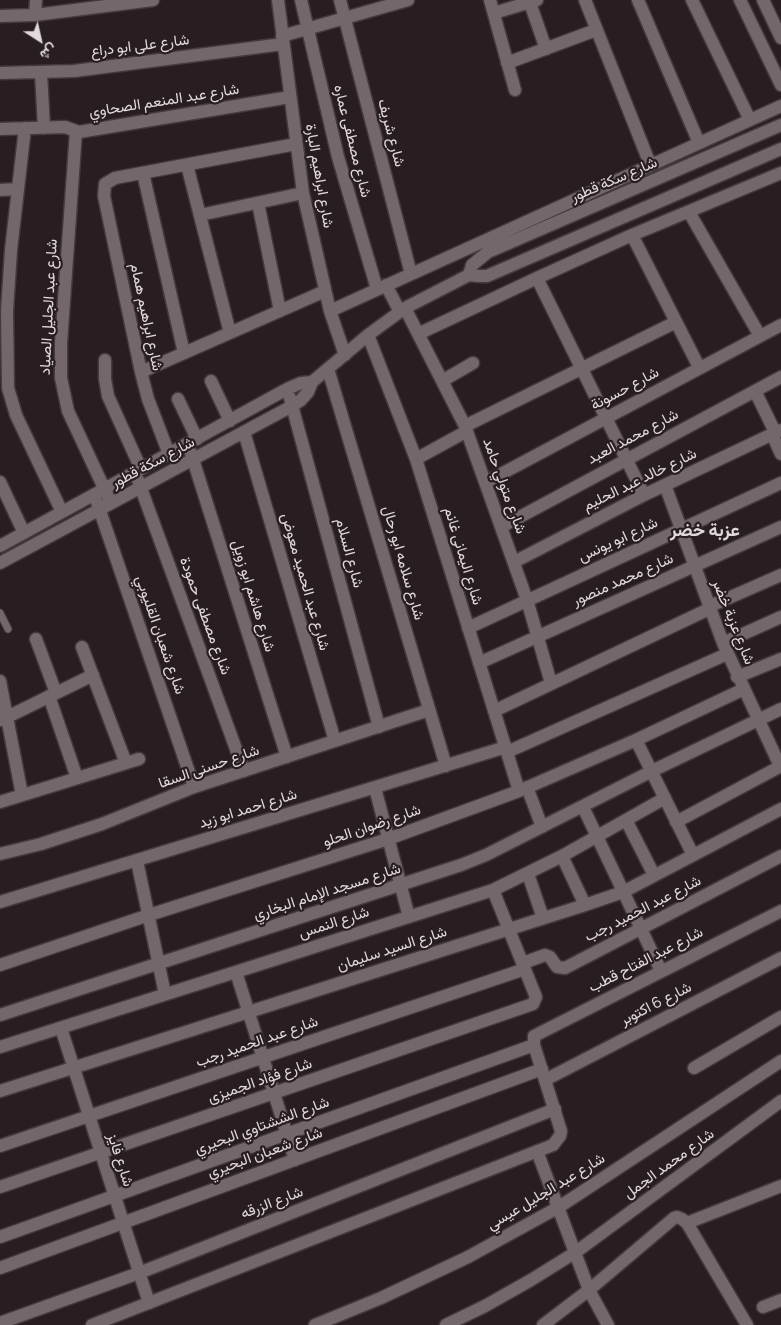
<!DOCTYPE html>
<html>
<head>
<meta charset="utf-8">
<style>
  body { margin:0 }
  #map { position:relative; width:781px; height:1325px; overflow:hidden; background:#281e21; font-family:Manrope,Vazirmatn,sans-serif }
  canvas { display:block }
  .north { position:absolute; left:15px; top:15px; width:50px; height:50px; -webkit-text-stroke:4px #281e21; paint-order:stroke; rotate:145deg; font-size:14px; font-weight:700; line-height:20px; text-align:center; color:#e1d9dc }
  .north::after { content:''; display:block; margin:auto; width:18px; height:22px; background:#e1d9dc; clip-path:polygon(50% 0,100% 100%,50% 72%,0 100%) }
</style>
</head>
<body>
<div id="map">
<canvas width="781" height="1325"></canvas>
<div class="north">ش</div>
</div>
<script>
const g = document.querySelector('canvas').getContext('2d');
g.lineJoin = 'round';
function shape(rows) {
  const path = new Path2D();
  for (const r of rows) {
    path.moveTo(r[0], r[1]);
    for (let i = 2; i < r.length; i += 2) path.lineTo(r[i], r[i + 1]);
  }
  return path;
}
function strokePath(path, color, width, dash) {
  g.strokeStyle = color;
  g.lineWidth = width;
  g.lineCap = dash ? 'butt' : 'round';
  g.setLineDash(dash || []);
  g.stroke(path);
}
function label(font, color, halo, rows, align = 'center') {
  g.font = font + ' Manrope,Vazirmatn,sans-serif';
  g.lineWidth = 4.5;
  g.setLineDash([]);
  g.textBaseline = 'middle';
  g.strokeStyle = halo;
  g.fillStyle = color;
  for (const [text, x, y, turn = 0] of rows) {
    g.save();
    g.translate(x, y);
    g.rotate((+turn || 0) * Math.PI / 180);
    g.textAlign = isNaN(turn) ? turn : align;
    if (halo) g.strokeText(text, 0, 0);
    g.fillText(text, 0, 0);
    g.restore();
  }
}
const service = shape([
  [0,613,8,629]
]);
const minor = shape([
  [278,0,303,193,330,311,345,355],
  [301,0,338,157,377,289],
  [340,0,411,274],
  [490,0,515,90],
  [529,0,546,49],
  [585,0,650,164],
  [638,0,699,143],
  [692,0,750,120],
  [740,0,781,85],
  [763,0,781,38],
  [494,13,537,0],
  [35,15,36,0],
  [0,16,35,15,153,0],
  [282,36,408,0],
  [507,63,596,30],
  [0,73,74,71,283,44],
  [41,73,44,128],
  [25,128,11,250,7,311,8,388,16,415,62,512],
  [0,129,65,127,79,132,290,97],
  [76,131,61,343,61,378,68,411,111,503],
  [187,165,230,333],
  [143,173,184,353],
  [0,190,18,189],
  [258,203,280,311],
  [689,212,760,336],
  [200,215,303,193],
  [632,235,699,367],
  [469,275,472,265,488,252,781,125],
  [537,278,644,495],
  [386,285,400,312],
  [405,308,465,426,527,600,551,683],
  [330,311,781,106],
  [418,334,537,278,632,235,781,173],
  [368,335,416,459,519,791],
  [105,360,105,379,108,396,141,469],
  [328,369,446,766],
  [141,372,325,291],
  [211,381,230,421],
  [442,381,473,363],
  [755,391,775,432],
  [290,398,379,727],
  [178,399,197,439],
  [465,426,676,322],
  [244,432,335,741],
  [772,434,781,454],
  [191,453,287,757],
  [169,454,148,399,141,372,104,196,105,184,115,178,296,144],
  [416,459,467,431],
  [138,480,244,771],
  [0,482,24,533],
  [486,482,781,325],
  [665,485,723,643,780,766],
  [97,502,194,787],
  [501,527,781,377],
  [0,546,287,389,301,383,312,382],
  [514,562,644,495,781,430],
  [0,563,292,406,301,400,308,392,312,382,368,335,405,308,469,275,478,276,487,276,781,149],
  [708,607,781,575],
  [468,628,781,483],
  [36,639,56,693],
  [723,643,781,617],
  [82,647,126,763],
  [479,663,781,527],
  [737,677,781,659],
  [0,681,22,795],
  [49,696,77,778],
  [494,711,709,609],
  [1,720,93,675],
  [636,740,693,855],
  [507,752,727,654],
  [527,787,542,827],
  [375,788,409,917],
  [0,802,139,759],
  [583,807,661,971],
  [626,820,654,875],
  [676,822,781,766],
  [0,854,41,844,102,824,194,787,429,710],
  [562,856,585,905],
  [137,861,165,994],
  [528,874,543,918],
  [0,902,506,747],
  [523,963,545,955,550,957,557,967,565,968,781,856],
  [0,965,149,915,388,839,519,791,636,740,744,689],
  [236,972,295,1160],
  [0,1015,461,865,486,855,652,771,781,709],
  [61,1028,149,1303],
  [0,1047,493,890,562,856,665,798],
  [694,1068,781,1017],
  [545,1080,781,958],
  [0,1091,585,905,623,892,781,809],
  [0,1146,525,969],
  [537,1151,589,1290,608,1325],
  [0,1187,533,1004,536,997,493,890],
  [687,1223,781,1186],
  [0,1237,534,1045],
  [0,1268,542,1069],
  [763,1307,781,1300],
  [0,1323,139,1273,555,1109],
  [92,1325,553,1145,560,1136,561,1131,534,1045,534,1036,781,911],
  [315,1325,381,1298,468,1257,559,1207,781,1061],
  [446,1325,485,1306,531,1280,576,1252,781,1101],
  [543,1325,589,1290,674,1218,677,1217,682,1219,687,1223,747,1325]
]);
const streetNames = [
  ["شارع على ابو دراع",140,46,-7],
  ["شارع عبد المنعم الصحاوي",164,101,-9],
  ["شارع شريف",391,133,75],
  ["شارع مصطفى عماره",352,141,76],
  ["شارع ابراهيم البارة",319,176,80],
  ["شارع سكة قطور",614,180,-23],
  ["شارع عبد الجليل الصياد",49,307,-87],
  ["شارع ابراهيم همام",146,317,78],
  ["شارع حسونة",625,389,-28],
  ["شارع محمد العبد",633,437,-28],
  ["شارع سكة قطور",153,463,-28],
  ["شارع خالد عبد الحليم",640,480,-26],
  ["شارع متولي حامد",504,486,70],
  ["شارع ابو يونس",618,540,-25],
  ["شارع السلام",349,553,75],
  ["شارع اليمانى غانم",463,556,73],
  ["شارع سلامه ابو رحال",403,563,74],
  ["شارع محمد منصور",623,580,-24],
  ["شارع عبد الحميد معوض",305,582,74],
  ["شارع هاشم ابو زويل",253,596,73],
  ["شارع مصطفى حمودة",205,616,70],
  ["شارع عزبة خضر",733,622,68],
  ["شارع شعبان القليوبي",160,635,71],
  ["شارع حسنى السقا",209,767,-19],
  ["شارع احمد ابو زيد",248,809,-17],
  ["شارع رضوان الحلو",372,826,-19],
  ["شارع مسجد الإمام البخاري",327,892,-18],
  ["شارع عبد الحميد رجب",643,909,-27],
  ["شارع النمس",334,923,-18],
  ["شارع السيد سليمان",392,949,-18],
  ["شارع عبد الفتاح قطب",646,960,-27],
  ["شارع 6 اكتوبر",656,1004,-27],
  ["شارع عبد الحميد رجب",257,1042,-19],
  ["شارع فؤاد الجميزى",260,1081,-19],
  ["شارع الششتاوي البحيري",262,1126,-20],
  ["شارع شعبان البحيري",265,1153,-20],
  ["شارع فايز",120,1160,72],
  ["شارع محمد الجمل",669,1164,-36],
  ["شارع عبد الجليل عيسي",546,1192,-31],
  ["شارع الزرقه",272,1203,-21]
];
const quarterNames = [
  ["عزبة خضر",705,531]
];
strokePath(service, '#433a3d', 9);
strokePath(minor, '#433a3d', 15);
strokePath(service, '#74676b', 7);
strokePath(minor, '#74676b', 12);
label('15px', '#e1d9dc', '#281e21', streetNames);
label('bold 18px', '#e1d9dc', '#281e21', quarterNames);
</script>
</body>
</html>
